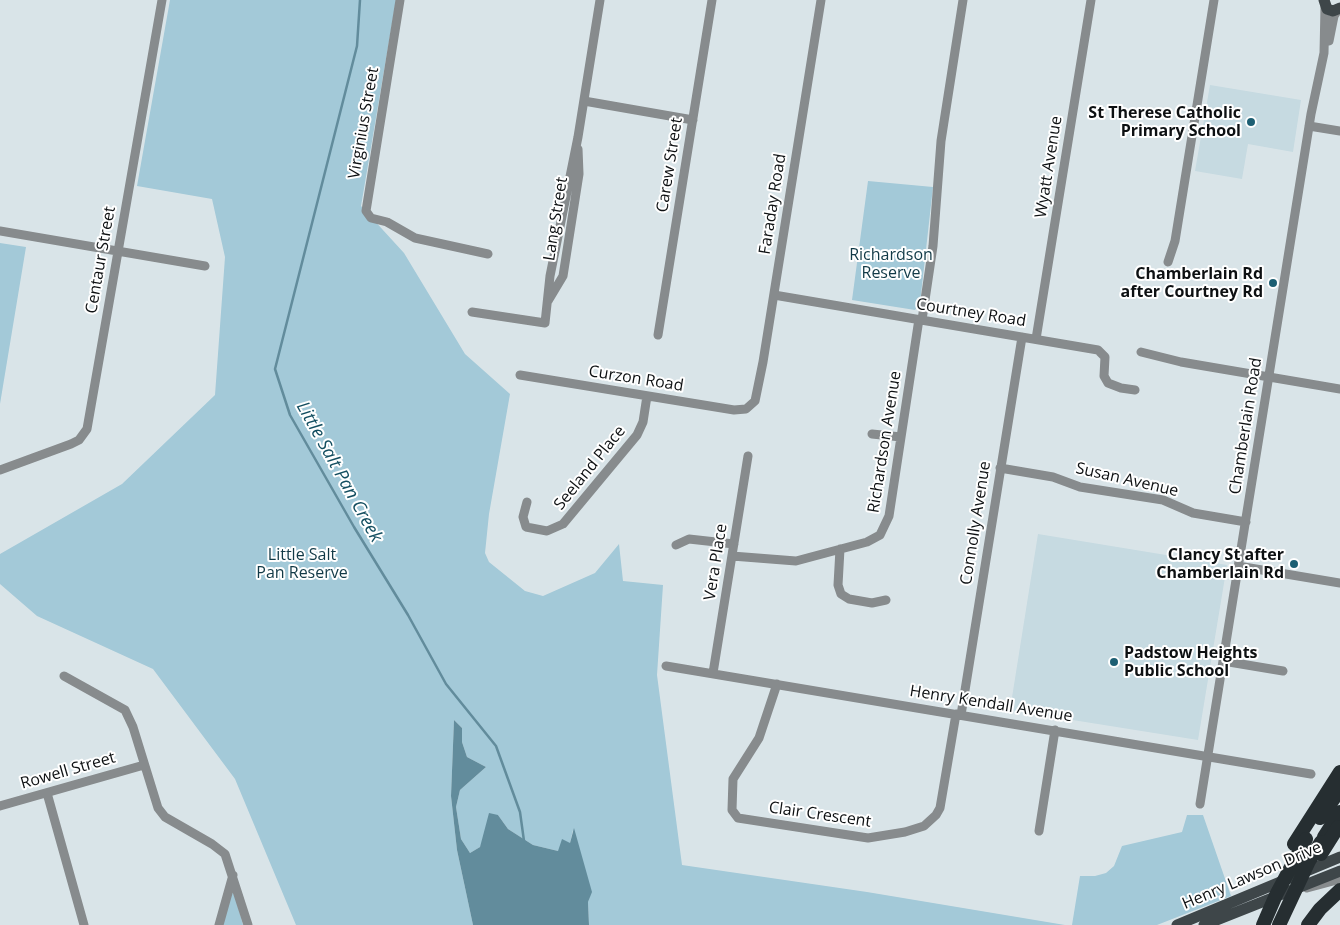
<!DOCTYPE html>
<html>
<head>
<meta charset="utf-8">
<style>
  body { margin:0 }
  canvas { display:block; background:#d9e4e8 }
</style>
</head>
<body>
<canvas width="1340" height="925"></canvas>
<script>
const g = document.querySelector('canvas').getContext('2d');
g.lineJoin = 'round';
function fillPath(path, color) {
  g.fillStyle = color;
  g.fill(path, 'evenodd');
}
function shape(rows) {
  const path = new Path2D();
  for (const r of rows) {
    path.moveTo(r[0], r[1]);
    for (let i = 2; i < r.length; i += 2) path.lineTo(r[i], r[i + 1]);
  }
  return path;
}
function strokePath(path, color, width, dash) {
  g.strokeStyle = color;
  g.lineWidth = width;
  g.lineCap = dash ? 'butt' : 'round';
  g.setLineDash(dash || []);
  g.stroke(path);
}
function label(font, color, halo, rows, align = 'center') {
  g.font = font + ' "Open Sans",sans-serif';
  g.lineWidth = 4;
  g.setLineDash([]);
  g.textBaseline = 'middle';
  g.strokeStyle = halo;
  g.fillStyle = color;
  for (const [text, x, y, turn = 0] of rows) {
    g.save();
    g.translate(x, y);
    g.rotate((+turn || 0) * Math.PI / 180);
    g.textAlign = isNaN(turn) ? turn : align;
    if (halo) g.strokeText(text, 0, 0);
    g.fillText(text, 0, 0);
    g.restore();
  }
}
const built = shape([
  [1210,85,1301,100,1293,152,1248,144,1242,179,1195,171],
  [1038,534,1227,565,1198,740,1010,710]
]);
const green = shape([
  [170,0,396,0,361,206,404,253,465,354,510,394,489,514,485,553,489,562,525,591,543,596,595,573,619,544,623,581,663,585,657,675,682,865,867,892,1065,925,589,925,588,902,591,892,573,830,570,843,558,851,533,845,508,829,498,815,480,847,470,853,461,839,456,807,460,790,486,767,467,757,462,742,462,728,454,720,451,796,457,850,473,925,296,925,235,779,153,669,37,616,0,584,0,554,122,484,215,395,225,257,212,199,137,186],
  [868,181,933,187,920,303,915,310,852,300],
  [0,243,26,247,0,404],
  [1187,815,1203,815,1231,896,1157,925,1072,925,1080,876,1095,876,1106,873,1114,866,1122,846,1182,832],
  [232,892,235,896,243,925,223,925]
]);
const water = shape([
  [454,720,462,728,462,742,467,757,486,767,460,790,456,807,461,839,470,853,480,847,489,813,498,815,508,829,533,845,558,851,562,839,570,843,574,828,592,892,588,902,589,925,473,925,457,850,451,796]
]);
const stream = shape([
  [360,0,357,46,275,369,290,415,354,527,408,615,446,684,496,746,520,812,524,841]
]);
const minor = shape([
  [400,0,366,211,371,218,387,222,415,238,488,254],
  [1329,41,1334,16,1338,10],
  [584,101,693,120],
  [1309,126,1340,131],
  [0,231,205,266],
  [1168,262,1175,241,1214,0],
  [774,295,1098,350,1105,357,1104,376,1108,383,1121,388,1135,390],
  [548,301,563,276,579,174,578,149],
  [472,312,545,323,550,276,578,137,600,0],
  [922,320,933,246,941,141,963,0],
  [658,335,712,0],
  [1036,339,1091,0],
  [1141,352,1181,362,1340,389],
  [520,375,734,410,746,409,755,401,763,362,821,0],
  [872,434,901,437],
  [1000,468,1053,477,1080,487,1163,500,1193,513,1246,522],
  [0,470,71,444,79,440,87,429,162,0],
  [527,502,523,517,526,527,547,531,563,524,637,435,643,422,647,396],
  [676,545,689,539,734,544],
  [840,549,838,585,841,594,849,599,872,603,886,600],
  [732,556,796,561,867,542,880,535,889,516,919,319],
  [1238,566,1340,583],
  [1223,661,1283,671],
  [666,666,1311,774],
  [713,673,748,456],
  [64,676,125,710,133,727,158,808,165,817,212,844,225,854,248,925],
  [777,684,759,738,733,779,732,810,738,818,868,838,905,832,924,826,936,815,940,808,956,714],
  [961,715,1022,337],
  [47,793,84,925],
  [1200,804,1311,114,1324,53,1325,7],
  [0,806,144,765],
  [1039,831,1055,730],
  [1307,888,1340,879],
  [219,925,233,875]
]);
const major = shape([
  [1324,0,1327,9,1333,11,1340,8],
  [1177,925,1340,857],
  [1204,925,1340,871]
]);
const highway = shape([
  [1320,818,1340,790],
  [1324,837,1340,812],
  [1294,844,1340,772],
  [1308,925,1320,909,1340,890]
]);
const highwayBridge = shape([
  [1321,854,1338,827],
  [1263,925,1276,895,1306,839],
  [1279,925,1309,861,1321,842]
]);
const markers = [
  [1251,122,5,"#1d5f73"],
  [1273,283,5,"#1d5f73"],
  [1294,564,5,"#1d5f73"],
  [1114,662,5,"#1d5f73"]
];
const poiNames = [
  ["St Therese Catholic",1241,113],
  ["Primary School",1241,131],
  ["Chamberlain Rd",1263,274],
  ["after Courtney Rd",1263,292],
  ["Clancy St after",1284,555],
  ["Chamberlain Rd",1284,573],
  ["Padstow Heights",1124,653,"left"],
  ["Public School",1124,671,"left"]
];
const streetNames = [
  ["Virginius Street",364,123,-80],
  ["Carew Street",670,165,-81],
  ["Wyatt Avenue",1049,167,-81],
  ["Faraday Road",773,204,-81],
  ["Lang Street",556,219,-81],
  ["Centaur Street",101,260,-80],
  ["Courtney Road",971,313,9],
  ["Curzon Road",636,379,9],
  ["Chamberlain Road",1246,426,-81],
  ["Richardson Avenue",885,442,-81],
  ["Seeland Place",590,468,-51],
  ["Susan Avenue",1127,480,13],
  ["Connolly Avenue",976,523,-81],
  ["Vera Place",716,562,-81],
  ["Henry Kendall Avenue",991,704,9],
  ["Rowell Street",68,771,-16],
  ["Clair Crescent",820,815,8],
  ["Henry Lawson Drive",1252,876,-23]
];
const parkNames = [
  ["Richardson",891,255],
  ["Reserve",891,273],
  ["Little Salt",302,555],
  ["Pan Reserve",302,573]
];
const waterNames = [
  ["Little Salt Pan Creek",339,472,61]
];
fillPath(built, '#c6dae1');
fillPath(green, '#a3c9d8');
fillPath(water, '#628c9c');
strokePath(stream, '#628c9c', 2.5);
strokePath(minor, '#878b8d', 9);
strokePath(major, '#3e4649', 11);
strokePath(highway, '#262e31', 14);
strokePath(highwayBridge, '#262e31', 14);
for (const [x, y, r, color] of markers) {
  const dot = new Path2D();
  dot.arc(x, y, r, 0, 2 * Math.PI);
  g.fillStyle = color;
  g.fill(dot);
  strokePath(dot, '#fff', 2);
}
label('bold 16px', '#0d1012', '#fff', poiNames, 'right');
label('16px', '#0d1012', '#fff', streetNames);
label('16px', '#123a47', '#fff', parkNames);
label('italic 18px', '#134e60', '#fff', waterNames);
</script>
</body>
</html>
